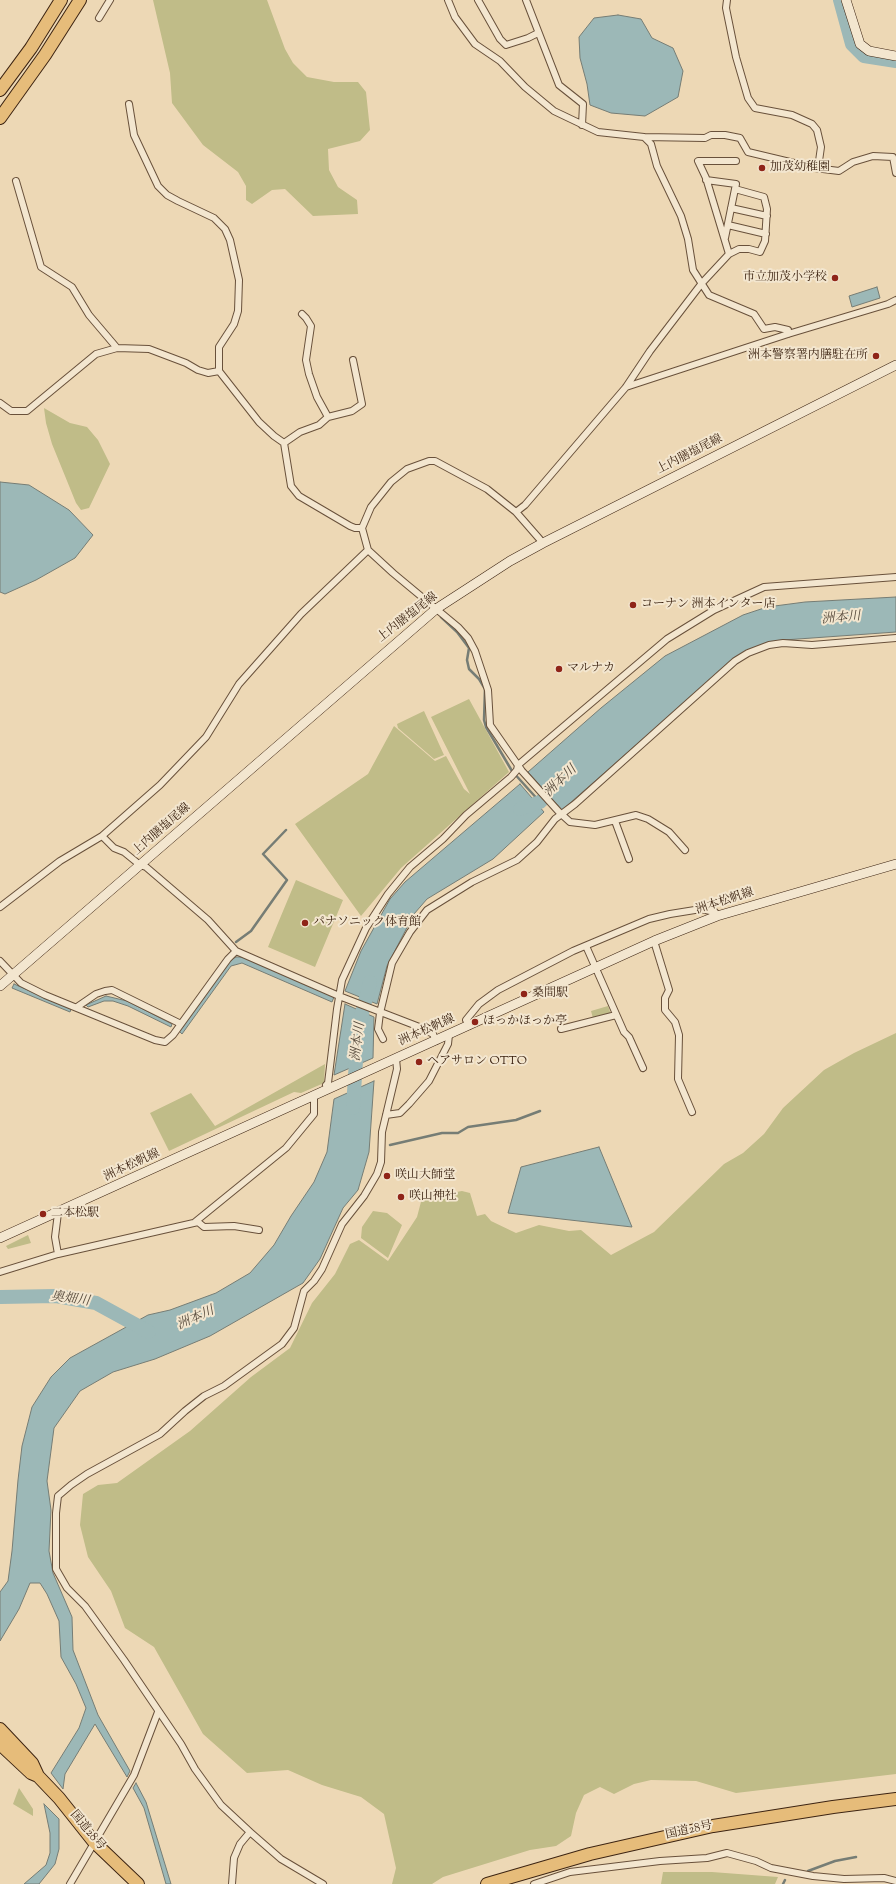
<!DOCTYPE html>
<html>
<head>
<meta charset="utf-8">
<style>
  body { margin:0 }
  canvas { display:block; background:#edd8b5 }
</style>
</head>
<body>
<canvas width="896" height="1884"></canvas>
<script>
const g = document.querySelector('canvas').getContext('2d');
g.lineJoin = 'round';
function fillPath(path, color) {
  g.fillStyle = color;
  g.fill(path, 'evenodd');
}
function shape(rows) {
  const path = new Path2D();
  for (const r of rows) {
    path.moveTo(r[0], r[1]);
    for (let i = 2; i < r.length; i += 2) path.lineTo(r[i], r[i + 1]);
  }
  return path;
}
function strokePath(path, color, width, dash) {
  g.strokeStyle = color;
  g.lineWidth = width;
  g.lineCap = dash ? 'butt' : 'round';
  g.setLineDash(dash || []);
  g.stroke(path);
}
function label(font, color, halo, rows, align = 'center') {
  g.font = font + ' "Sorts Mill Goudy","Noto Serif JP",serif';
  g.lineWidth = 4;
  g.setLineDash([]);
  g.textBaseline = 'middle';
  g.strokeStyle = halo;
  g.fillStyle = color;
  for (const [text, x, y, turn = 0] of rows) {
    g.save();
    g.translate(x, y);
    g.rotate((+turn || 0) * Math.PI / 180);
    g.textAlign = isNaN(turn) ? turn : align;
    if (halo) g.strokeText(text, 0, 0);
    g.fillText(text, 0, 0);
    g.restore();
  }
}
const green = shape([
  [153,0,267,0,285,49,293,63,307,77,334,82,358,82,366,92,370,130,360,141,328,149,329,170,338,187,357,200,358,214,313,216,285,189,272,190,252,204,246,200,246,186,238,172,203,145,172,103,170,73],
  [44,408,70,423,87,427,98,440,110,464,89,508,81,510,76,503,52,444,46,423],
  [469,699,509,772,401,868,361,916,295,824,368,774,394,726,435,761,446,756,464,789,470,794,431,717],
  [424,711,444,755,434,759,398,728,397,724],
  [296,880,343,900,315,967,268,947],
  [608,1006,612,1017,594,1022,591,1011],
  [896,1033,896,1774,736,1793,696,1781,651,1780,634,1784,614,1794,600,1787,584,1795,576,1813,571,1836,556,1846,530,1850,443,1877,432,1884,392,1884,396,1868,384,1814,361,1797,322,1785,288,1770,247,1773,203,1734,154,1647,125,1628,111,1591,88,1557,80,1525,83,1494,98,1485,117,1483,190,1431,251,1377,290,1348,312,1303,335,1274,350,1244,359,1240,388,1261,417,1217,422,1198,462,1191,470,1193,477,1216,485,1214,491,1221,516,1233,539,1225,569,1231,581,1230,611,1255,654,1232,724,1164,743,1153,764,1134,783,1108,824,1070,854,1053],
  [325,1064,324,1083,301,1093,294,1092,169,1151,150,1113,191,1093,215,1126],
  [373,1211,387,1213,402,1225,388,1258,361,1238,362,1227],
  [28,1235,31,1243,8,1249,6,1246],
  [19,1788,33,1809,33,1816,13,1804],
  [663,1872,712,1872,778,1877,775,1884,661,1884]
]);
const water = shape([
  [618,15,641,19,652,38,673,48,683,71,678,97,645,116,611,113,590,105,587,84,580,58,579,37,594,18,618,15],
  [877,287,880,298,852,307,849,296,877,287],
  [0,482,29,485,69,510,93,535,75,558,36,580,5,594,0,592,0,482],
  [896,597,896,632,784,640,735,658,562,810,528,772,601,708,665,656,743,615,767,607,805,602,896,597],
  [520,784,544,812,493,859,427,899,414,914,387,966,377,1004,345,991,361,951,390,899,405,882,520,784],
  [236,957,243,957,334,997,332,1002,242,963,231,966,182,1034,179,1031,229,961,236,957],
  [14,984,71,1009,70,1012,12,988,14,984],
  [106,996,127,1001,172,1024,171,1027,128,1006,113,1001,104,1001,88,1007,86,1005,106,996],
  [345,1004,374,1017,373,1058,334,1075,345,1004],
  [374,1081,369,1152,358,1190,343,1208,320,1259,303,1283,210,1336,155,1359,113,1372,80,1391,54,1428,47,1481,51,1510,49,1551,53,1573,72,1617,73,1650,98,1715,130,1771,127,1777,95,1724,65,1774,63,1789,51,1773,79,1728,86,1708,76,1684,61,1657,59,1621,47,1594,40,1583,30,1583,19,1609,0,1641,0,1592,8,1581,12,1551,18,1480,22,1446,32,1407,51,1377,70,1358,148,1315,170,1310,216,1293,250,1273,274,1245,291,1216,314,1182,327,1152,334,1099,374,1081],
  [599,1147,632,1227,508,1213,521,1167,599,1147],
  [136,1783,146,1802,171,1884,166,1884,144,1808,133,1788,136,1783],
  [44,1804,59,1819,59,1849,55,1864,39,1884,24,1884,46,1865,50,1853,50,1833,44,1804]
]);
const stream = shape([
  [441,617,457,632,469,648,467,660,469,669,479,679,485,689,484,720,486,727,512,771,540,802],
  [236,942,251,931,287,880,263,854,286,830],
  [390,1145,442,1133,458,1133,468,1127,516,1120,540,1111],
  [808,1871,835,1861,856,1857],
  [783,1884,785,1880]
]);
const river = shape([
  [840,0,852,44,864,56,896,61],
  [520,809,540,802,557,786],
  [353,1108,358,1029,370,982],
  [0,1297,56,1296,96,1303,149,1332]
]);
const street = shape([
  [448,0,455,17,475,44,500,61,525,87,554,111,598,132,644,137,651,144,657,166,681,216,688,239,693,270,709,295,754,314,764,329,775,327,788,330,788,334],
  [478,0,500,39,506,45,528,38,538,33],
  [526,0,559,85,583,104,582,125],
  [727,0,726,8,736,57,748,98,755,108,792,115,812,124,817,130,821,147,818,168],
  [99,18,110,0],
  [129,104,134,135,158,186,167,195,178,201,214,218,225,229,230,240,239,280,238,311,234,324,219,347,219,371,259,422,274,436,284,443,291,486,299,496,350,526,355,528,362,528],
  [644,137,705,138,711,135,725,135,740,138,748,152,815,168,839,171,853,162,873,156,893,157,896,173],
  [706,180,736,184,725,238],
  [16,181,41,267,72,287,89,315,117,348],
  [731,208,767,216],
  [728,225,766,234],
  [729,254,706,178,698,161,736,161],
  [302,314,306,318,311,326,306,360,309,374,317,397,328,417],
  [626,387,788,334,888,304,896,300],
  [0,403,11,411,27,411,96,354,117,348,149,349,186,363,198,370,208,373,219,371],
  [284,443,300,432,319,425,328,417,352,411,362,404,353,360],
  [516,512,525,505,626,387,650,351,702,283,729,254,739,249,749,249,760,252,765,241,767,209,764,197,735,189],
  [543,543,516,512,487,489,435,461,429,461,407,469,391,482,371,507,362,528,368,550,393,573,458,627,468,638,475,651,488,690,490,725,522,771,559,812,570,822,595,825,636,815,648,819,669,832,685,850],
  [615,821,629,859],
  [102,836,114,848,124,852,140,865,146,867,208,920,236,951,339,996,422,1028,433,1034,436,1041],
  [0,907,60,861,102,836,160,785,206,737,239,684,301,614,368,550],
  [654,941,669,990,665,998,665,1010,675,1022,679,1035,678,1079,692,1112],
  [586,946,624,1032,629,1037,643,1068],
  [0,961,21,983,45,995,155,1040,165,1042,173,1035,228,959,236,951],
  [77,1007,96,994,105,991,112,990,181,1024],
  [469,1026,466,1020,479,1004,498,990,573,951,649,919,670,914,701,909,715,912,717,916],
  [561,1029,616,1015],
  [383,1039,378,1029,380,1013,392,963,410,932,427,910,472,882,517,860,537,842,555,819,575,804,735,661,748,653,769,645,783,643,812,645,896,638],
  [326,1085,328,1083,337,1009,342,980,366,928,388,894,410,867,443,839,466,815,511,777,517,770,518,765,667,639,714,610,764,587,896,577],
  [386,1115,400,1113,409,1104,429,1081,448,1044,449,1035],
  [58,1213,55,1237,58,1254],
  [195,1222,286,1148,314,1114,314,1096],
  [0,1272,58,1254,198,1222,204,1227,234,1226,259,1230],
  [70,1884,134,1775,158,1712],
  [232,1884,234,1858,240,1844,250,1832],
  [323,1884,281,1859,250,1832,221,1805,195,1769,181,1744,124,1660,85,1606,67,1588,56,1569,56,1513,58,1496,71,1485,87,1474,160,1434,185,1411,204,1396,224,1386,282,1344,294,1328,304,1291,314,1281,322,1269,342,1224,364,1196,377,1174,381,1162,382,1132,397,1069,396,1059],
  [534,1884,570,1872,660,1861,707,1858,727,1853,756,1861,771,1868,813,1876,844,1879,884,1878,896,1881]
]);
const secondary = shape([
  [846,0,860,44,869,51,896,56],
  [0,986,436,609,510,561,543,543,896,365],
  [0,1238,654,941,717,916,896,864]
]);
const highway = shape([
  [0,90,31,48,61,0],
  [0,118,45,55,80,0],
  [0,1729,32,1763,38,1776,59,1798,94,1842,138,1884],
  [0,1744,31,1773,38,1776],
  [487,1884,590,1854,713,1826,833,1807,896,1799]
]);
const markers = [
  [762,168,4,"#8f2418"],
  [835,278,4,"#8f2418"],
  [876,356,4,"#8f2418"],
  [633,605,4,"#8f2418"],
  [559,669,4,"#8f2418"],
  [305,923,4,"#8f2418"],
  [524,994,4,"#8f2418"],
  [475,1022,4,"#8f2418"],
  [419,1062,4,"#8f2418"],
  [387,1176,4,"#8f2418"],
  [401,1197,4,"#8f2418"],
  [43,1214,4,"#8f2418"]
];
const poiNames = [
  ["加茂幼稚園",770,168],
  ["市立加茂小学校",827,278,"right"],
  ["洲本警察署内膳駐在所",868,356,"right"],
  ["コーナン 洲本インター店",641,605],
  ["マルナカ",567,669],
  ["パナソニック体育館",313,923],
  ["桑間駅",532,994],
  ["ほっかほっか亭",483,1022],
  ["ヘアサロン OTTO",427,1062],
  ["咲山大師堂",395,1176],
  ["咲山神社",409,1197],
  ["二本松駅",51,1214]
];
const streetNames = [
  ["上内膳塩尾線",690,455,-27],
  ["上内膳塩尾線",408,618,-38],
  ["上内膳塩尾線",162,830,-41],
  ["洲本松帆線",725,902,-18],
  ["洲本松帆線",427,1031,-24],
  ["洲本松帆線",132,1166,-25],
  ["国道28号",87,1831,50],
  ["国道28号",689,1831,-12]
];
const waterNames = [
  ["洲本川",841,619,-5],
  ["洲本川",561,782,-44],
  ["洲本川",359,1042,-83],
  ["奥畑川",70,1300,8],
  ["洲本川",196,1319,-24]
];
fillPath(green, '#c0bc88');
fillPath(water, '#9cb8b7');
strokePath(water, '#767d75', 1);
strokePath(stream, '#767d75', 2.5);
strokePath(river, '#9cb8b7', 14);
strokePath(street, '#69513b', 8);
strokePath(secondary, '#3d2412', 10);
strokePath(highway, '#3d2412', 14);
strokePath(street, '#f3e6cf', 6);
strokePath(secondary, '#f3e6cf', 9);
strokePath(highway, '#e6bc7a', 12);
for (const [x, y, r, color] of markers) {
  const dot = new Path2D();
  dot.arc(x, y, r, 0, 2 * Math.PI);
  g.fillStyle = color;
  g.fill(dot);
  strokePath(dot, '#f3e6cf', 1.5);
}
label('12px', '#3d2412', '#f3e6cf', poiNames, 'left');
label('12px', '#3d2412', '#f3e6cf', streetNames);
label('italic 13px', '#55493b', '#f3e6cf', waterNames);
</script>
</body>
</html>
